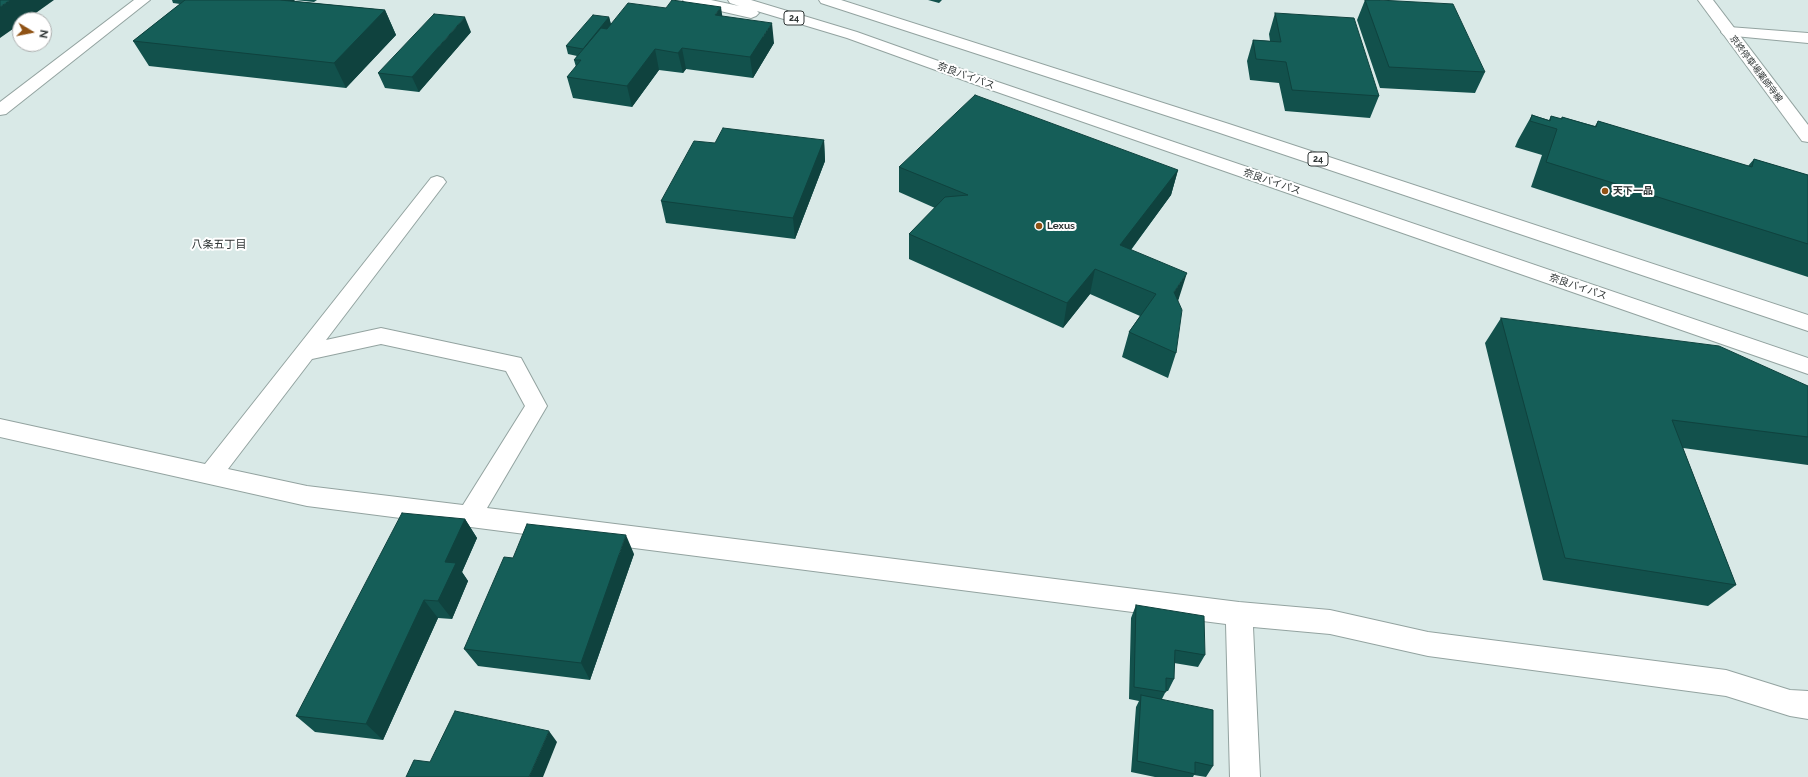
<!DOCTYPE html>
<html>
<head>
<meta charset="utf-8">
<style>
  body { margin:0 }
  #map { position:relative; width:1808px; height:777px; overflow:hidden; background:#d9e9e7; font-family:Raleway,sans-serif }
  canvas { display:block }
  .north { position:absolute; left:12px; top:12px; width:40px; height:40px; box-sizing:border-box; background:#fff; border:1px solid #acaeae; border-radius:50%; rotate:100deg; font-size:11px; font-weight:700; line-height:16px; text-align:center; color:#2f3535 }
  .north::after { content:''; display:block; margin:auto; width:14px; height:18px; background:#8f5214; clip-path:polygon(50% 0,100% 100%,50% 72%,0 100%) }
</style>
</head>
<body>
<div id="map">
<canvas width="1808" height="777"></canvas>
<div class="north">N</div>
</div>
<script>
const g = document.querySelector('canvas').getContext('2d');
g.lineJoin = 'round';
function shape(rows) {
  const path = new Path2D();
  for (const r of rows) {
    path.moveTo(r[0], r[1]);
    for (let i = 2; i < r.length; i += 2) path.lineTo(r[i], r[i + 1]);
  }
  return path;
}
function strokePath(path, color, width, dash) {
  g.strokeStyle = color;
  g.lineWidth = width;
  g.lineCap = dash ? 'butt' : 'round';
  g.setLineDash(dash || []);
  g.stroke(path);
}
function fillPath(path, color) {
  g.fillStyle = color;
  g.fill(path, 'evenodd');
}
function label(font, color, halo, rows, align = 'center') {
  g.font = font + ' Raleway,"Noto Sans JP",sans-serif';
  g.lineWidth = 4;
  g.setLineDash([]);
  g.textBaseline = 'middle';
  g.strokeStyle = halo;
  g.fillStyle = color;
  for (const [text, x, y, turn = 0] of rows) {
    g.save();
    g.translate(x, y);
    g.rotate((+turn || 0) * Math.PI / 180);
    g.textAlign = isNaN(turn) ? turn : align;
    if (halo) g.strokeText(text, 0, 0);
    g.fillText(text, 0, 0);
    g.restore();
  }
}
const minor = shape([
  [134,0,150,0,6,114,0,115,0,102,134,0],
  [1729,27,1808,33,1808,43,1724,35,1721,32,1724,29,1729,27],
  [437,176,443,178,446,182,443,186,326,340,381,328,521,358,547,406,487,508,1239,602,1330,610,1428,632,1726,670,1790,690,1808,691,1808,719,1790,716,1726,696,1428,656,1330,634,1253,627,1260,777,1230,777,1226,624,307,506,0,437,0,419,205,464,431,178,437,176],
  [381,344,506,371,525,406,463,505,307,486,228,469,312,359,381,344]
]);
const secondary = shape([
  [1698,0,1713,0,1808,125,1808,142,1802,141,1698,0]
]);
const trunk = shape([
  [683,0,711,0,739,6,730,3,728,0,751,0,857,32,989,79,1808,358,1808,374,977,85,847,38,757,11,759,13,756,16,751,18,685,3,683,0],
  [819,0,841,0,1229,124,1808,315,1808,331,1217,132,821,3,819,0]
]);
const wall = shape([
  [172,0,295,0,293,1,385,10,396,35,346,88,149,66,133,41,180,4,173,3],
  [295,0,317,0,314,2],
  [928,0,942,0,939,3],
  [1365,0,1379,0,1485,72,1475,93,1380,88,1357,20],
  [1275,13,1379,96,1370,118,1285,111,1279,83,1250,80,1247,61,1253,40,1270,41,1269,34],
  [722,16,774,43,753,78,686,69,683,73,659,70,632,107,573,98,567,77,576,67,574,60,577,56,568,54,566,46,609,17,611,24],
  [471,32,419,92,385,88,378,73],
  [1532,115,1549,120,1551,116,1561,119,1562,117,1595,126,1598,121,1748,166,1754,159,1808,175,1808,277,1531,187,1542,155,1515,147,1518,140],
  [824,140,825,161,795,239,666,223,661,201,715,143],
  [899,167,1178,170,1171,195,1131,250,1179,298,1178,301,1176,353,1168,378,1122,357,1129,332,1140,316,1090,294,1063,328,909,259,909,234,935,208,899,192],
  [1501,318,1808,386,1808,465,1683,448,1736,585,1708,606,1543,580,1485,343],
  [465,519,477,538,462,572,468,581,452,619,438,618,383,740,315,732,296,716],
  [634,554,590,680,478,666,464,649,513,558],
  [1136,605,1205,655,1198,667,1174,663,1174,679,1168,691,1166,691,1162,699,1213,766,1206,777,1194,775,1193,777,1155,777,1131,772,1136,707,1139,701,1129,699,1131,618]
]);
const shadedWall = shape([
  [10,0,54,0,26,20,20,20,20,24,0,38,0,7],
  [258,0,295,0,270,22],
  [721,7,724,28,715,15],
  [385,10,396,35,346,88,334,63],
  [465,17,471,32,419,92,412,77],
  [609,17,611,25,583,49],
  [772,23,774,43,753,78,750,57],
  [682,48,686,69,683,73,678,53],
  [655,49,659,70,632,107,627,86],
  [824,140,825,161,795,239,793,218],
  [1178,170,1171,195,1115,271,1120,245],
  [1095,269,1090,294,1063,328,1067,303],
  [1187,273,1179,298,1166,317,1174,292],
  [465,519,477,538,462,572,468,581,452,619,438,601,445,562],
  [626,535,634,554,590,680,581,663],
  [424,600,438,618,383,740,366,724],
  [549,731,557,742,543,777,529,777]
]);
const building = shape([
  [0,0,10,0,0,7,0,0],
  [185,0,280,0,385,10,334,63,133,41,185,0],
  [672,0,721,7,715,15,772,23,750,57,682,48,678,53,655,49,627,86,567,77,581,60,574,60,601,28,607,29,628,3,666,8,672,0],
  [1365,0,1379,0,1453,4,1485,72,1389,67,1365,0],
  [1275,13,1354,18,1379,96,1292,90,1286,62,1256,59,1253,40,1281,42,1275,13],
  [434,14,465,17,412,77,378,73,434,14],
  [593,15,609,17,583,49,566,46,593,15],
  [975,95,1178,170,1120,245,1187,273,1174,292,1182,310,1176,353,1129,332,1156,294,1095,269,1067,303,909,234,945,197,968,195,899,167,975,95],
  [1532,115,1550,121,1551,116,1562,119,1562,117,1596,127,1598,121,1752,167,1754,159,1808,175,1808,244,1546,162,1557,129,1530,121,1532,115],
  [723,128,824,140,793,218,661,201,694,141,715,143,723,128],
  [1501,318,1719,346,1808,386,1808,437,1672,420,1736,585,1565,558,1501,318],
  [402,513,465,519,445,562,456,563,438,601,424,600,366,724,296,716,402,513],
  [527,524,626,535,581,663,464,649,504,557,513,558,527,524],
  [1136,605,1204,616,1205,655,1175,650,1174,679,1166,678,1166,692,1134,687,1136,605],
  [1141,695,1213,710,1213,766,1195,762,1195,774,1137,761,1141,695],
  [455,711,549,731,529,777,406,777,414,760,430,762,455,711]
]);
const markers = [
  [1605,191,4,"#8f5214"],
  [1039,226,4,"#8f5214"]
];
const shields = [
  [794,18,20],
  [1318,159,20]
];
const shieldNames = [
  ["24",794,18],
  ["24",1318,159]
];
const farStreetnames = [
  ["京終停車場薬師寺線",1756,69,53]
];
const streetNames = [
  ["奈良バイパス",966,76,20],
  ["奈良バイパス",1272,182,19],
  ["奈良バイパス",1578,287,19]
];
const poiNames = [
  ["天下一品",1613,191],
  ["Lexus",1047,226]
];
const neighbourhoodNames = [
  ["八条五丁目",219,245]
];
strokePath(minor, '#93a3a0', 2);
strokePath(secondary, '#93a3a0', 2);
strokePath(trunk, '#93a3a0', 2);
fillPath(minor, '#fff');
fillPath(secondary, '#fff');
fillPath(trunk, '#fff');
fillPath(wall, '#12514c');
fillPath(shadedWall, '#0f423e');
fillPath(building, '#155e58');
strokePath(building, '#0f423e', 1);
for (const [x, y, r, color] of markers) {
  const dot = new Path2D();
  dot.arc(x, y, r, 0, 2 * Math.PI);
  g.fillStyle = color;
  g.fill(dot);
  strokePath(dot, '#fff', 1.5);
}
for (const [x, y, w] of shields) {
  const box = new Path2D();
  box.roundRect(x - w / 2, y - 7, w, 14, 3);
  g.fillStyle = '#fff';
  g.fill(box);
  strokePath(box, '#2f3535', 1);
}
label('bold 9px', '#2f3535', null, shieldNames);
label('9px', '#2f3535', '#fff', farStreetnames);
label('10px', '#2f3535', '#fff', streetNames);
label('bold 10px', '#2f3535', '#fff', poiNames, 'left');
label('11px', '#2f3535', '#fff', neighbourhoodNames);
</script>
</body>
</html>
